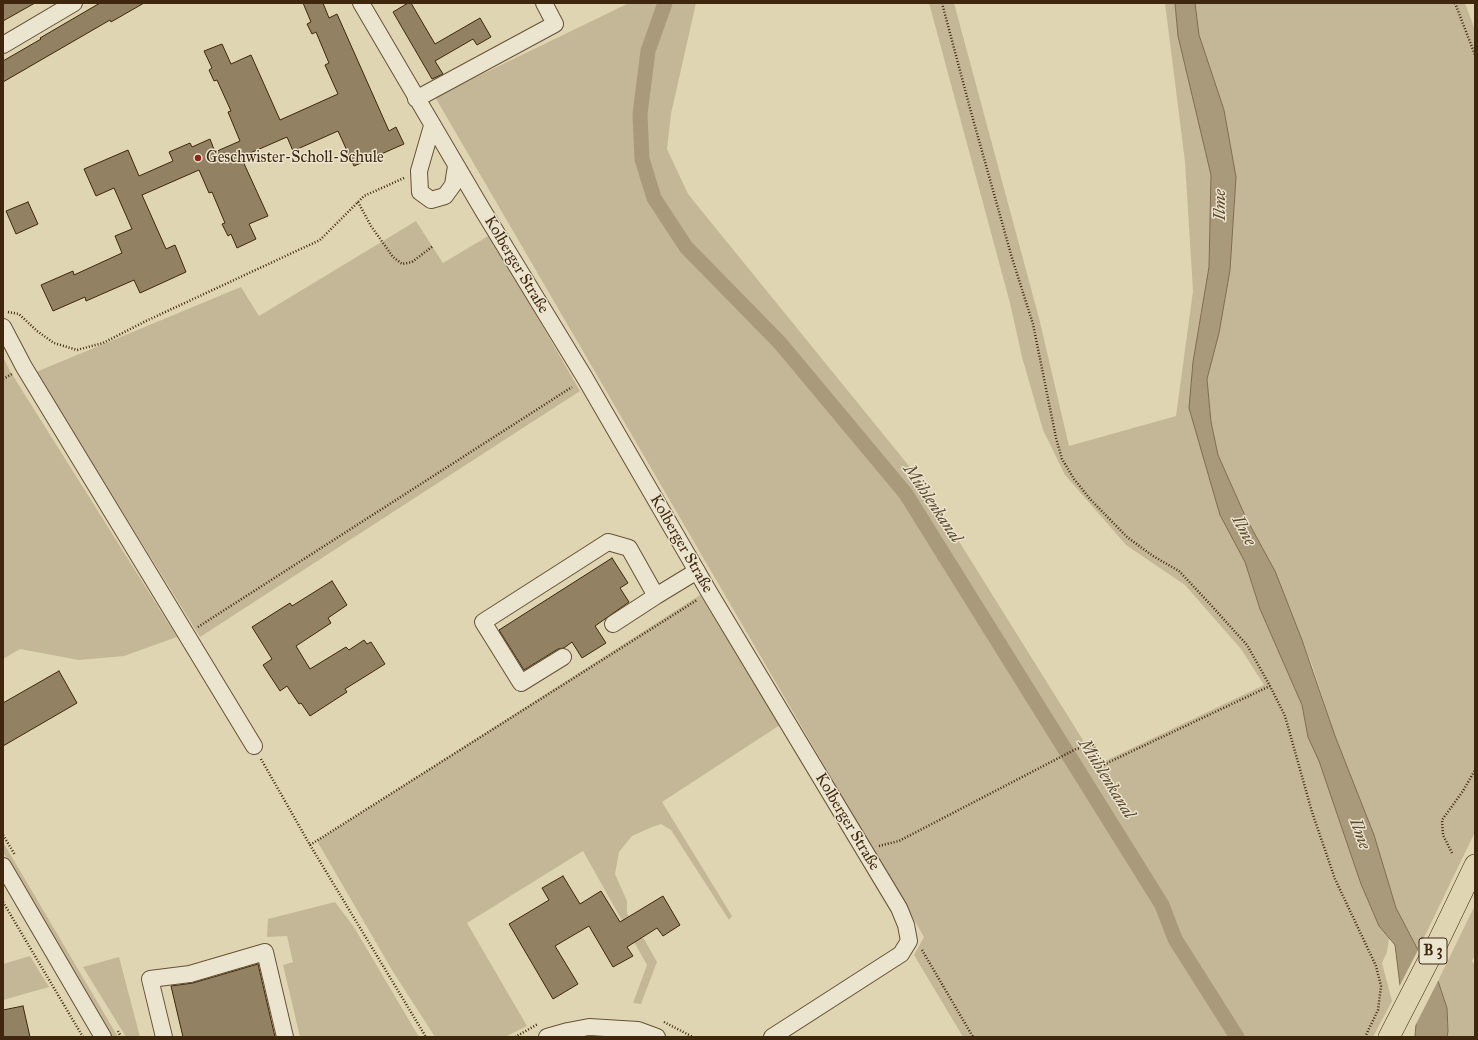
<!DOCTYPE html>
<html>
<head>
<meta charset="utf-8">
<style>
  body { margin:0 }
  #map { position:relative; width:1478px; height:1040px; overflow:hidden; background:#e0d5b3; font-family:"IM FELL Great Primer",serif }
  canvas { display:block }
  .frame { position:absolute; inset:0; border:4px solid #3e270d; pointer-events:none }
</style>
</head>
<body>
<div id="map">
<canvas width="1478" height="1040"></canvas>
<div class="frame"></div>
</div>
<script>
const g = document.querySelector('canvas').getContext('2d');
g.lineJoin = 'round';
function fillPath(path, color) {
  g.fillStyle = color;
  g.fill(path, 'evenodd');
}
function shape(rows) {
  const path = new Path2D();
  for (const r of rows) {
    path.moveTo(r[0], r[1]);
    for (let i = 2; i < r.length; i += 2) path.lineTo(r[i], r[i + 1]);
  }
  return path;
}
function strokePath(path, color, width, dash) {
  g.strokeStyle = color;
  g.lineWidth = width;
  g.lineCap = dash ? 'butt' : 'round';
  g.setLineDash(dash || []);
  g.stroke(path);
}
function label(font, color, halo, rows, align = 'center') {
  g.font = font + ' "IM FELL Great Primer",serif';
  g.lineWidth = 3;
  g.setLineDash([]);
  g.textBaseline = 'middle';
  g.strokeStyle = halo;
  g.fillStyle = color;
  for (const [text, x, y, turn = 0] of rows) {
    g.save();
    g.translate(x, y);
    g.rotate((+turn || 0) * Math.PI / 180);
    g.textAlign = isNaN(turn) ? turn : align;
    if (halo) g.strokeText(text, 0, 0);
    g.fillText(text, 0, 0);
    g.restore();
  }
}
const green = shape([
  [629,3,696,3,671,114,667,149,688,194,922,482,1101,769,1105,761,1264,685,1241,649,1185,585,1126,545,1065,475,1043,430,1022,357,1010,303,929,3,954,3,1039,318,1069,446,1176,416,1193,291,1185,162,1165,3,1175,3,1178,36,1211,175,1209,267,1193,362,1220,515,1245,562,1260,609,1302,705,1308,737,1319,761,1361,884,1379,926,1389,938,1387,952,1382,963,1392,1001,1373,1037,963,1037,914,955,924,937,435,97],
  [1195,3,1465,3,1475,30,1475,832,1418,950,1396,908,1374,835,1335,736,1312,665,1275,571,1246,518,1218,455,1211,422,1207,379,1219,333,1230,270,1236,177,1224,110,1199,35],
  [416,221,443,263,490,235,580,391,200,637,36,372,241,287,259,316],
  [3,357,10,371,177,637,124,656,79,660,20,649,3,659],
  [700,595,780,725,662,802,732,916,729,920,671,830,661,824,652,827,632,836,619,852,615,874,627,901,627,913,642,938,644,939,657,962,641,1004,633,1003,647,965,583,851,467,923,527,1026,505,1037,435,1037,392,970,317,841],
  [3,842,118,1037,112,1037,3,852],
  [335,902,354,927,419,1037,300,1037,283,965,293,962,287,936,267,937,268,919],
  [1475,905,1475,955,1472,961,1475,965,1475,1037,1447,1037,1448,1031,1447,1008,1438,981],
  [30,956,49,987,3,1000,3,964],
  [119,957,140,1037,126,1037,83,967]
]);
const water = shape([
  [1175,3,1195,3,1199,35,1224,110,1236,177,1230,270,1219,333,1207,379,1211,422,1218,455,1246,518,1275,571,1302,640,1335,736,1374,835,1396,908,1418,950,1438,981,1447,1008,1448,1031,1447,1037,1415,1037,1416,1024,1400,985,1395,945,1379,926,1361,884,1319,761,1308,737,1302,705,1260,609,1245,562,1220,515,1189,408,1193,362,1209,267,1211,175,1178,36,1175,3]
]);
const pier = shape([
  [1419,948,1439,979,1414,1028,1414,1024,1399,987]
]);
const canal = shape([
  [665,3,648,51,640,114,642,159,654,198,686,247,780,343,906,494,1162,905,1175,939,1237,1037]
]);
const building = shape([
  [3,3,35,3,3,21,3,3],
  [100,3,144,3,111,22,110,20,3,82,3,61,41,39,40,38,100,3],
  [303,3,323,3,329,18,337,14,389,131,396,127,404,144,354,166,338,131,293,151,287,137,241,157,268,216,249,224,256,239,237,248,231,234,228,236,222,224,225,223,212,192,209,193,199,170,142,195,166,249,175,245,186,272,140,293,134,280,86,301,85,297,53,311,41,285,73,271,74,275,122,253,115,236,132,229,114,188,96,196,84,169,128,150,139,176,173,161,169,152,190,143,192,147,210,139,215,152,240,141,228,112,231,111,217,80,214,81,209,70,212,68,204,51,222,44,231,64,251,55,280,120,338,94,325,65,329,63,316,32,312,34,307,24,311,22,303,3],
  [408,3,411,3,435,44,480,18,491,37,477,45,473,39,435,61,443,74,432,79,393,12,408,3],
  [28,202,38,224,16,234,6,211,28,202],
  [612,558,628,583,620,588,629,602,595,626,606,643,582,658,572,642,564,648,558,649,524,670,499,630,612,558],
  [332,581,347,605,328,618,331,623,296,646,310,669,346,647,349,650,364,640,367,644,371,642,385,664,345,689,347,692,310,716,301,703,299,704,287,686,280,691,263,665,272,659,252,627,290,603,292,606,332,581],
  [59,671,77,703,3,746,3,703,59,671],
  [563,876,580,904,601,891,620,922,663,896,680,925,663,936,657,928,627,947,633,956,613,967,589,926,555,946,578,984,553,999,509,924,549,900,542,888,563,876],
  [258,964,275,1037,183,1037,171,986,193,983,258,964],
  [23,1006,30,1037,3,1037,3,1010,23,1006]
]);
const path = shape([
  [942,3,971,112,1012,258,1033,324,1056,438,1062,459,1074,479,1090,499,1127,537,1153,556,1179,571,1210,604,1247,645,1270,686,1285,716,1312,812,1335,879,1376,966,1381,986,1378,1010,1365,1037],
  [1455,3,1475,55],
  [358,202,371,226,393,257,402,264,412,262,433,246],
  [8,312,19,314,37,331,54,343,77,350,103,343,146,321,320,240,364,196,404,178],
  [3,379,12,374],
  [198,627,572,387],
  [261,759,310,845,426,1037],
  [3,835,15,855],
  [310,845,697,600],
  [879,846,899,841,1076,749,1093,745,1103,765,1270,686],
  [1452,853,1443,835,1442,820,1463,791,1475,770],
  [3,902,83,1037],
  [922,950,973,1037],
  [664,1022,693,1037],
  [118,1031,121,1037],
  [515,1037,538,1024]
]);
const minor = shape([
  [361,3,482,209,585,378,709,592,899,908,906,925,909,941,901,954,772,1037],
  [3,45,74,3],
  [416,99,555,24,544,3],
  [432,126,419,171,420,192,431,200,445,196,453,185,456,166],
  [3,327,24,367,254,746],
  [613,624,656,596],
  [563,657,521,683,483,622,608,542,629,548,656,596,697,571],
  [3,866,103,1037],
  [164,1037,150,979,190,974,265,952,285,1037],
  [547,1037,568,1031,589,1027,638,1030,657,1037]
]);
const major = shape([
  [1389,1037,1439,940,1475,865]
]);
const markers = [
  [198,158,4,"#8f2418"]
];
const shields = [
  [1433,951,28]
];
const shieldNames = [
  ["B 3",1433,951]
];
const poiNames = [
  ["Geschwister-Scholl-Schule",206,158]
];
const streetNames = [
  ["Kolberger Straße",516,265,59],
  ["Kolberger Straße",681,544,60],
  ["Kolberger Straße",847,822,59]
];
const waterNames = [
  ["Ilme",1221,205,-90],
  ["Mühlenkanal",932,504,56],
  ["Ilme",1243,531,62],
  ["Mühlenkanal",1106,779,58],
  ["Ilme",1359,834,70]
];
fillPath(green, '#c4b797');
fillPath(water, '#a99a7b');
strokePath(water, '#7e6c4f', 1);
fillPath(pier, '#e0d5b3');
strokePath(canal, '#a99a7b', 15);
fillPath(building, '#928163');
strokePath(building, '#3e270d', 1);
strokePath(minor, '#665236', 18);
strokePath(major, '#3e270d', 22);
strokePath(path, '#3e270d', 2.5, [1, 2]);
strokePath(minor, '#ebe4ce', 16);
strokePath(major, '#e0d5b3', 21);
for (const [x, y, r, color] of markers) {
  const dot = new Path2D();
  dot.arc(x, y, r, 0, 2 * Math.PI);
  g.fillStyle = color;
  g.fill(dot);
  strokePath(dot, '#ebe4ce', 1.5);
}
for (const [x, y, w] of shields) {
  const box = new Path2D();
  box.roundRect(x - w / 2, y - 13, w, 26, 3);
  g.fillStyle = '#ebe4ce';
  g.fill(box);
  strokePath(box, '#3e270d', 1);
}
label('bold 15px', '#3e270d', null, shieldNames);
label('16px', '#3e270d', '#ebe4ce', poiNames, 'left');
label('16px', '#3e270d', '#ebe4ce', streetNames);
label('italic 17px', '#5e4a2e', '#ebe4ce', waterNames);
</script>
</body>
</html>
